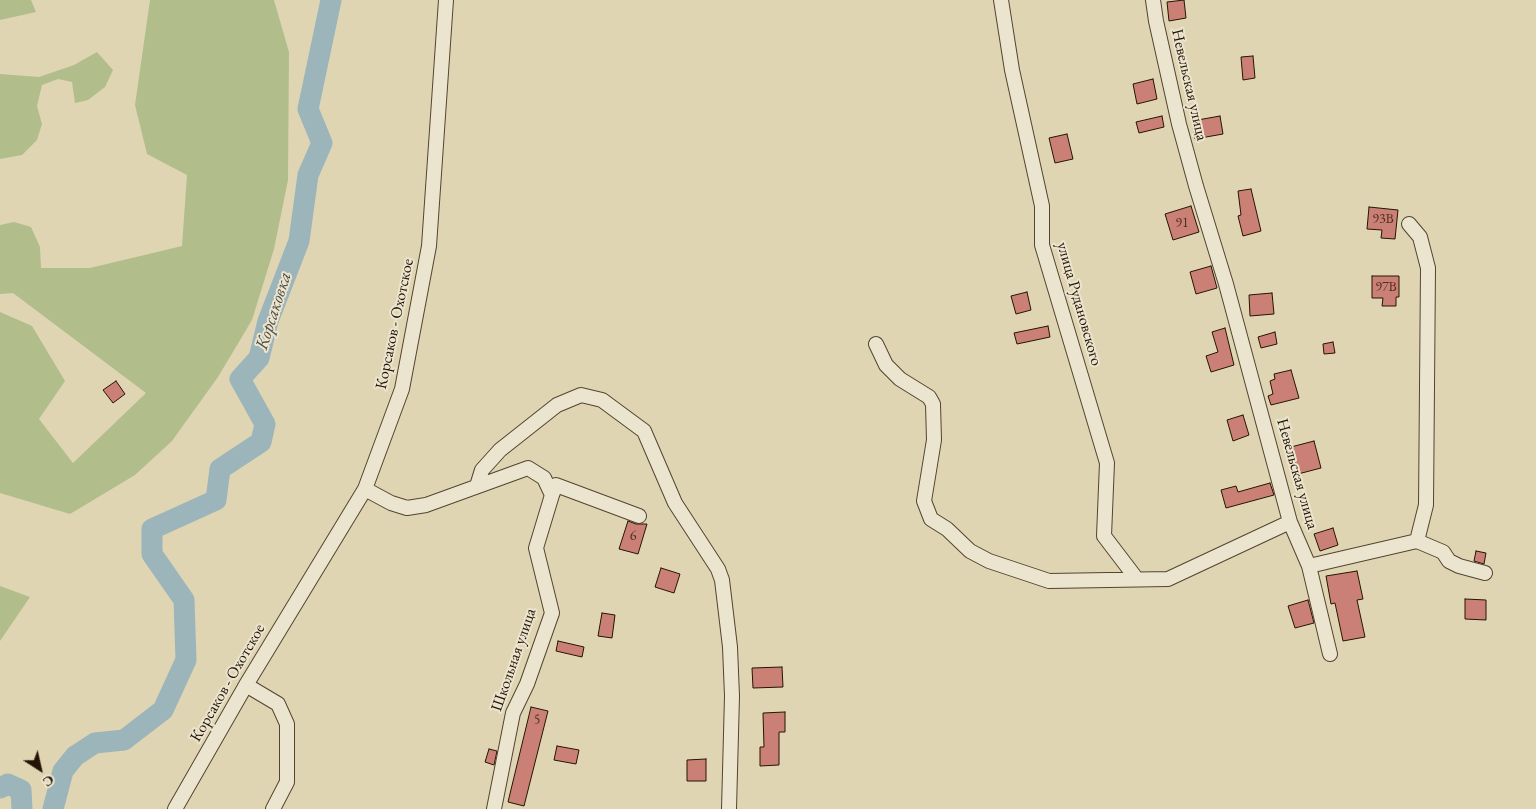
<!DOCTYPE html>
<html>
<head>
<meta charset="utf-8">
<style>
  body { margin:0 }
  #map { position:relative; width:1536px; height:809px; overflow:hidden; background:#e0d5b3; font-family:"EB Garamond",serif }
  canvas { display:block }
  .north { position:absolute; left:15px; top:744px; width:50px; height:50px; -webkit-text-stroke:4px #ebe4ce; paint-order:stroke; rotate:145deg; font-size:14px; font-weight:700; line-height:20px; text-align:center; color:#241405 }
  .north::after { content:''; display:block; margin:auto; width:18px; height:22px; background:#241405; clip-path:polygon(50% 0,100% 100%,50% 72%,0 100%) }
</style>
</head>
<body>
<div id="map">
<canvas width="1536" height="809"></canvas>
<div class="north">С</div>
</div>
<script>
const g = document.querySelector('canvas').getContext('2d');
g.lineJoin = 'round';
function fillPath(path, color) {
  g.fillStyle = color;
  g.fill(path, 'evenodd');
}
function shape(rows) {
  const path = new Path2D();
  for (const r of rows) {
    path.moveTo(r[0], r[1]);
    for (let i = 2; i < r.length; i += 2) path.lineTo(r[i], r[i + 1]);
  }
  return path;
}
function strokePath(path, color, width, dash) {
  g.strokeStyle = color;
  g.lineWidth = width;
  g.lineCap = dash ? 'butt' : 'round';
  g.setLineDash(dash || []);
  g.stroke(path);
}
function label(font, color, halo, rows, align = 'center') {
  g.font = font + ' "EB Garamond",serif';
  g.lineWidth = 4;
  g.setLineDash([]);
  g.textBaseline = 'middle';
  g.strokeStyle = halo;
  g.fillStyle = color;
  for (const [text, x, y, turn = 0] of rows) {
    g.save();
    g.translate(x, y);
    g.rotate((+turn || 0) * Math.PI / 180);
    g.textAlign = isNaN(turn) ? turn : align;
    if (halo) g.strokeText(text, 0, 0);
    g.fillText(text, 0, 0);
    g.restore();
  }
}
const green = shape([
  [0,0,31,0,36,12,0,20],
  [150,0,274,0,289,52,288,180,274,249,252,320,218,377,172,441,135,475,70,514,0,493,0,312,32,326,65,381,39,419,73,463,146,393,13,293,0,294,0,225,14,222,31,227,40,247,41,268,90,268,182,246,187,175,147,154,135,105],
  [97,52,113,70,105,87,88,100,75,103,72,82,58,79,42,85,37,106,42,124,37,140,22,155,0,159,0,74,39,77,74,65],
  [0,586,30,597,0,641]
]);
const river = shape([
  [0,788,8,784,21,790,22,809],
  [53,809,63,771,75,756,95,743,124,740,163,710,186,660,184,600,152,554,152,529,216,500,220,469,261,442,265,424,240,379,259,358,268,321,299,241,308,175,322,143,308,109,331,0]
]);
const building = shape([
  [1184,0,1186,18,1169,21,1167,2,1184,0],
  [1253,56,1255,78,1243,80,1241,57,1253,56],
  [1153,79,1157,99,1137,104,1133,84,1153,79],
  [1162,116,1164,127,1139,133,1136,122,1162,116],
  [1220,116,1223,134,1195,139,1192,121,1220,116],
  [1067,134,1073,159,1055,163,1049,138,1067,134],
  [1251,189,1261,231,1243,236,1238,216,1241,215,1238,191,1251,189],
  [1191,206,1199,232,1173,240,1165,214,1191,206],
  [1369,207,1398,210,1395,239,1381,238,1382,230,1367,229,1369,207],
  [1211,266,1217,288,1196,294,1190,272,1211,266],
  [1372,276,1399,276,1399,297,1396,297,1396,306,1382,306,1383,298,1372,298,1372,276],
  [1027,292,1031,310,1016,314,1011,296,1027,292],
  [1272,293,1274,314,1250,316,1249,295,1272,293],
  [1048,326,1050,337,1017,344,1014,333,1048,326],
  [1225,328,1234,365,1211,372,1206,356,1218,352,1212,332,1225,328],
  [1275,332,1277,344,1261,348,1258,337,1275,332],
  [1333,342,1335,353,1324,354,1323,344,1333,342],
  [1291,370,1299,398,1271,405,1268,396,1273,394,1270,381,1275,379,1274,374,1291,370],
  [116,381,125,394,113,403,103,390,116,381],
  [1243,415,1249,435,1233,441,1227,420,1243,415],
  [1314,441,1321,468,1298,474,1291,447,1314,441],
  [1270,483,1274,495,1226,508,1221,490,1236,486,1238,492,1270,483],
  [628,521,636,524,647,524,638,554,619,549,628,521],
  [1333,528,1338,545,1320,551,1314,534,1333,528],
  [1476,551,1486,553,1484,564,1474,561,1476,551],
  [661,568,680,574,674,593,655,587,661,568],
  [1357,571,1363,599,1357,600,1365,637,1343,641,1335,603,1331,604,1326,576,1357,571],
  [1465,599,1486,600,1486,620,1465,619,1465,599],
  [1308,600,1314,623,1295,628,1288,606,1308,600],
  [602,613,615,615,612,638,598,636,602,613],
  [558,641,584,647,582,657,556,651,558,641],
  [782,667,783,687,753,688,752,668,782,667],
  [531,707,548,711,524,806,508,802,531,707],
  [785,712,785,732,779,732,779,765,760,766,760,747,764,747,763,713,785,712],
  [557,746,579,750,576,764,554,760,557,746],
  [489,749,497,751,494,765,485,762,489,749],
  [706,759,706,781,687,781,687,760,706,759]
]);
const minor = shape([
  [1001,0,1012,70,1042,206,1042,245,1107,463,1104,536,1136,578],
  [1153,0,1156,21,1179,124,1196,186,1226,284,1290,522,1309,566,1417,541,1426,505,1428,268,1420,237,1409,224],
  [876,344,886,365,900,379,929,397,933,404,934,440,924,501,931,519,947,529,970,551,989,561,1049,581,1168,579,1290,522],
  [477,486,482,470,500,450,557,405,581,395,602,400,644,431,675,503,718,569,722,580,730,647,732,696,729,809],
  [365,489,391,503,407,508,426,505,528,468,544,478,552,495,556,485,639,516],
  [1417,541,1443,552,1449,561,1459,566,1485,573],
  [1309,566,1330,654],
  [246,685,278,704,287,724,287,782,273,809],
  [175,809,246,685,365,489,402,389,429,246,446,0],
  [494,809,513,713,527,684,552,613,536,548,552,495]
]);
const numberNames = [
  ["93В",1383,219],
  ["91",1182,223],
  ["97В",1386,287],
  ["6",633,536],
  ["5",537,720]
];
const streetNames = [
  ["Невельская улица",1189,85,77],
  ["улица Рудановского",1079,304,74],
  ["Корсаков - Охотское",395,324,-78],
  ["Невельская улица",1297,474,74],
  ["Школьная улица",514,660,-71],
  ["Корсаков - Охотское",228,683,-60]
];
const waterNames = [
  ["Корсаковка",274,311,-72]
];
fillPath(green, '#b2bd8c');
strokePath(river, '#9bb5ba', 21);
fillPath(building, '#cb8075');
strokePath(building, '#241405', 1);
strokePath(minor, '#534430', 16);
strokePath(minor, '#ebe4ce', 14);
label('14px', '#4e2f21', null, numberNames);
label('16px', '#241405', '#ebe4ce', streetNames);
label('italic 18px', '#4e4c44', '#ebe4ce', waterNames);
</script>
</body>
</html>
